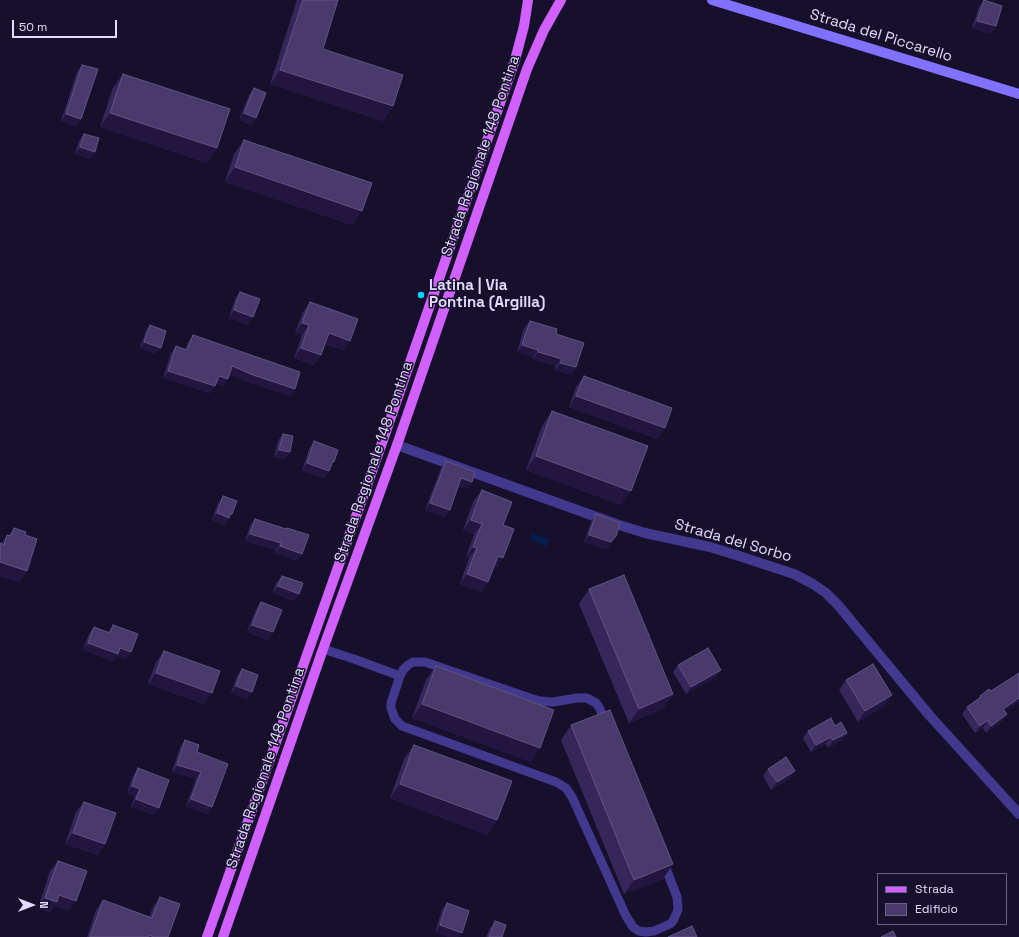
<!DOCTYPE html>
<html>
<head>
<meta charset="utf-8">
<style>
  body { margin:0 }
  #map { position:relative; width:1019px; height:937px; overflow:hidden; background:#17102c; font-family:"Space Grotesk",sans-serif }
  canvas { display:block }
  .legend { position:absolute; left:877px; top:873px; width:130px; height:52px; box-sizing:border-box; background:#17102c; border:1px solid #686180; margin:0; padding:5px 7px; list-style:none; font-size:12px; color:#e2daff }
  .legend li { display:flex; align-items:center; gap:8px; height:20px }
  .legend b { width:20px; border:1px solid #686180 }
  .north { position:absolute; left:12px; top:885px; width:40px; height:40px; -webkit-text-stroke:3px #17102c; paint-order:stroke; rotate:90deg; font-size:11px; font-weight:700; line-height:16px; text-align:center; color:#e2daff }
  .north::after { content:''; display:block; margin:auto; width:14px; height:18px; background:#e2daff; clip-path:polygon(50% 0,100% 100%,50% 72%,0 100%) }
  .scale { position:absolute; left:12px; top:20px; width:105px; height:18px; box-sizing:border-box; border:2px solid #e2daff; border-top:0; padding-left:5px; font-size:12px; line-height:14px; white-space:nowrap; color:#e2daff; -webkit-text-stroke:3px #17102c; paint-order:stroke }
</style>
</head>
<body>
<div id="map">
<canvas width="1019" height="937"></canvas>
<ul class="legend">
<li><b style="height:5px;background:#d161ff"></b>Strada</li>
<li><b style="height:11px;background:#483b6c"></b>Edificio</li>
</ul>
<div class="north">N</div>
<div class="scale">50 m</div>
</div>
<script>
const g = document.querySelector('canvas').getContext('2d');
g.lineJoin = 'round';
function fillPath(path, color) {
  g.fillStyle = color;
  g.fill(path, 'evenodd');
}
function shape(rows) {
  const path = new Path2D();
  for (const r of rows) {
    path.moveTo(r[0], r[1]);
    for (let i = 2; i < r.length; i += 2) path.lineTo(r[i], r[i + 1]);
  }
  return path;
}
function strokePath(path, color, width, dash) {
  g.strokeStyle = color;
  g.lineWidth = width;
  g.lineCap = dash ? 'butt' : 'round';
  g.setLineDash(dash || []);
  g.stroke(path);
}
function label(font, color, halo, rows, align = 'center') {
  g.font = font + ' "Space Grotesk",sans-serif';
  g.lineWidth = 3;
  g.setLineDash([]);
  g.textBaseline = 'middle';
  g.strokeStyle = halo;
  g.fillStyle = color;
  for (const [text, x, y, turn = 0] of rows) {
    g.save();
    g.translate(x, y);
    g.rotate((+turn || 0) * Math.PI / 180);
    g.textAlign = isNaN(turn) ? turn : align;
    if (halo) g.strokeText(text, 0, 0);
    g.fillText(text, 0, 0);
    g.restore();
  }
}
const water = shape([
  [531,532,538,536,549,538,549,540,547,547,531,540]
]);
const lane = shape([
  [323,649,354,659,400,676,403,670,408,665,413,662,425,662,530,698,540,701,553,702,577,698,587,698,596,703,599,707,606,723],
  [400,676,391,703,391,708,395,719,402,726,556,782,566,788,572,797,626,916,633,927,639,931,646,932,654,931,670,924,673,921,678,910,677,897,663,861]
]);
const street = shape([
  [397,445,616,524,645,533,710,547,739,556,794,574,813,584,826,593,838,605,930,716,1019,814]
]);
const secondary = shape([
  [712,0,1019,94]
]);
const primary = shape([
  [207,937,382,443,515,60,524,26,528,0],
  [223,937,323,649,397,445,527,69,544,30,561,0]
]);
const wall = shape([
  [297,0,338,0,323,49,393,106,383,121,270,84],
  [984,0,996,26,990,34,972,28,979,7],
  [82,65,76,127,61,121,77,72],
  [123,74,207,163,100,127,113,88],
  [254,88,251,125,239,120,249,95],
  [84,134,95,152,90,159,75,154,79,141],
  [244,140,352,225,225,182,234,154],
  [240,292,248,325,229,318,235,299],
  [310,302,350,341,343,350,325,344,321,355,314,365,294,358,302,335,295,333,303,312],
  [530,321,556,334,576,367,571,375,555,370,556,366,533,359,533,357,517,352,524,328],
  [150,325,156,354,140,348,146,331],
  [193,335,295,389,290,396,248,382,229,374,223,386,216,383,215,386,210,393,163,378,171,353,176,346,185,350,188,342],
  [584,376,657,439,569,407,576,387],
  [552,411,621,505,526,470,542,426],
  [283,434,290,452,285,459,274,457,278,441],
  [314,441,330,467,329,471,324,478,302,471,309,449],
  [446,461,472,482,467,489,459,486,445,517,425,510,441,468],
  [482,490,503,525,496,568,494,567,488,582,481,592,460,584,469,558,466,557,474,534,463,530,474,500],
  [223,496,227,522,224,525,212,520,218,503],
  [596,514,611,544,606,549,584,542,591,522],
  [255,519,302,554,297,561,275,553,276,550,245,541,250,526],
  [14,528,25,535,27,571,19,582,0,576,0,543,1,544,7,535,9,535],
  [282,576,299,594,294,601,273,593,276,583],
  [589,589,664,708,629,723,579,604],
  [261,602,268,640,247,632,256,609],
  [113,625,126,659,117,656,113,661,83,650,89,634,94,627,108,632],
  [164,651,204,704,148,684,156,662],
  [678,665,721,670,716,677,686,694,673,672],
  [436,666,531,762,412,718,426,680],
  [242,669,247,699,231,693,237,676],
  [846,680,884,706,858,722,839,690],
  [991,691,1007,714,1002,721,986,733,983,728,975,733,962,714,967,707,978,699,980,696],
  [571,725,663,879,624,894,561,740],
  [835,726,847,733,842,740,828,748,826,744,811,752,803,738,808,731],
  [185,740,197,752,212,807,207,814,186,806,196,779,172,772,180,747],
  [414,745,497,820,487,835,390,798,404,759],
  [138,768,154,815,131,807,135,796,127,793,133,776],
  [768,769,790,778,771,790,763,776],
  [84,802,98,855,65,844,76,812],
  [58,861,69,911,54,906,50,912,38,908,50,871],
  [160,897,168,937,87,937,96,910,103,900,149,917,153,907],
  [447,903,469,911,435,932,442,910],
  [495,921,502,937,486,937,490,928]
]);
const shadedWall = shape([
  [977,21,996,26,990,34,972,28],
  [280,70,393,106,383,121,270,84],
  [110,113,217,148,207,163,100,127],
  [244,113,256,118,251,125,239,120],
  [66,114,81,119,76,127,61,121],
  [80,147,95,152,90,159,75,154],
  [235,167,362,211,352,225,225,182],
  [234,310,253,317,248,325,229,318],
  [302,323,309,325,302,335,295,333],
  [329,333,350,341,343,350,322,343],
  [144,342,161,348,156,354,140,348],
  [522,345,538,350,533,357,517,352],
  [301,348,321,355,314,365,294,358],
  [538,352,562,359,556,366,533,359],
  [560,363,576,367,571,375,555,370],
  [232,366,295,389,290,396,248,382,227,373],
  [168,371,215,386,210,393,163,378],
  [219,376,228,379,223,386,214,383],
  [576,396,665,428,657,439,569,407],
  [279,450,290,452,285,459,274,457],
  [536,456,631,491,621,505,526,470],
  [307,463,329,471,324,478,302,471],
  [461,478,472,482,467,489,457,485],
  [430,503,450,510,445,517,425,510],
  [217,513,230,514,232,514,224,525,212,520],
  [471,520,482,524,474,534,463,530],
  [250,534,281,543,276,550,245,541],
  [589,535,616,536,611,544,606,549,584,542],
  [280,546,302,554,297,561,275,553],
  [473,547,477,548,469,558,466,557],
  [498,556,503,558,496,568,491,566],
  [0,562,27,571,19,582,0,576],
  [467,574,488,582,481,592,460,584],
  [278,586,299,594,294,601,273,593],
  [252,625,273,632,268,640,247,632],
  [88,643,120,648,131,652,126,659,117,656,113,661,83,650],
  [721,670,716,677,686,694,691,687],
  [156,673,212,693,204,704,148,684],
  [236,686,252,692,247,699,231,693],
  [673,694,664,708,629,723,639,709],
  [892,695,884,706,858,722,865,711],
  [1019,698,1019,702,998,716,1003,709],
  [422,704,540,748,531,762,412,718],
  [1007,714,1002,721,986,733,991,726],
  [988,720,983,728,975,733,980,726],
  [847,733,842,740,828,748,833,740],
  [831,737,826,744,811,752,816,745],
  [177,765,201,772,196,779,172,772],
  [795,771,790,778,771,790,777,782],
  [400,784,497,820,487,835,390,798],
  [132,786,140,789,135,796,127,793],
  [136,799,159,808,154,815,131,807],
  [191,799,212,807,207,814,186,806],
  [73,833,105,844,98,855,65,844],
  [673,864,663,879,624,894,634,880],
  [59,895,76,901,69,911,54,906,50,912,38,908,45,898],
  [440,925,462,933,459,937,448,937,435,932]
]);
const building = shape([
  [303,0,338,0,323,49,403,75,393,106,280,70,303,0],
  [984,0,1002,6,996,26,977,21,984,0],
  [82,65,98,69,81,119,66,114,82,65],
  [123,74,230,109,217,148,110,113,123,74],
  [254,88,266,93,256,118,244,113,254,88],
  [84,134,99,138,95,152,80,147,84,134],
  [244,140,372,183,362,211,235,167,244,140],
  [240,292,260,299,253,317,234,310,240,292],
  [310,302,358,319,350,341,329,333,321,355,301,348,309,325,302,323,310,302],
  [530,321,557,329,556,334,584,343,576,367,560,363,562,359,538,352,538,350,522,345,530,321],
  [150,325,166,331,161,348,144,342,150,325],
  [193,335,300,372,295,389,253,375,232,366,228,379,219,376,215,386,168,371,176,346,187,350,193,335],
  [584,376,672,408,665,428,576,396,584,376],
  [552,411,648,446,631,491,536,456,552,411],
  [283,434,293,436,290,452,279,450,283,434],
  [314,441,338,450,334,462,333,461,329,471,307,463,314,441],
  [446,461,475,472,472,482,461,478,450,510,430,503,446,461],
  [482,490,512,502,503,525,514,529,503,558,498,556,488,582,467,574,477,548,473,547,482,524,471,520,482,490],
  [223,496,237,501,232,514,230,514,229,518,217,513,223,496],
  [596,514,620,523,616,536,611,542,589,535,596,514],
  [255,519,286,529,287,528,309,535,302,554,280,546,281,543,250,534,255,519],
  [14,528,26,532,25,535,37,539,27,571,0,562,0,543,4,545,7,535,11,536,14,528],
  [624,575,673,694,639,709,589,589,624,575],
  [282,576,303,583,299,594,278,586,282,576],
  [261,602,282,610,273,632,252,625,261,602],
  [113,625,138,634,131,652,120,648,118,654,88,643,94,627,110,633,113,625],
  [708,648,721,670,691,687,678,665,708,648],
  [164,651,220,671,212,693,156,673,164,651],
  [873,664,892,695,865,711,846,680,873,664],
  [436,666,554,710,540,748,422,704,436,666],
  [242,669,258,675,252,692,236,686,242,669],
  [1019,673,1019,698,1003,709,1007,714,991,726,988,720,980,726,967,707,981,697,980,696,989,689,991,691,1019,673],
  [610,710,673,864,634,880,571,725,610,710],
  [831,718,835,726,841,722,847,733,833,740,831,737,816,745,808,731,831,718],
  [185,740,199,745,197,752,228,764,212,807,191,799,201,772,177,765,185,740],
  [414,745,512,781,497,820,400,784,414,745],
  [786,757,795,771,777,782,768,769,786,757],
  [138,768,169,780,159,808,136,799,140,789,132,786,138,768],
  [84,802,116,813,105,844,73,833,84,802],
  [58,861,87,871,76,901,59,895,57,902,45,898,58,861],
  [160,897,180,904,168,937,154,937,149,935,148,937,90,937,103,900,152,918,160,897],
  [447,903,469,911,462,933,440,925,447,903],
  [495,921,506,925,502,937,489,937,495,921],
  [692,926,697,937,668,937,692,926],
  [893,931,896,937,881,937,893,931]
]);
const markers = [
  [421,295,4,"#06d2ff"]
];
const streetNames = [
  ["Strada del Piccarello",881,36,17],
  ["Strada Regionale 148 Pontina",481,156,-71],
  ["Strada Regionale 148 Pontina",374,462,-71],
  ["Strada del Sorbo",733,541,16],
  ["Strada Regionale 148 Pontina",266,768,-71]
];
const poiNames = [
  ["Latina | Via",429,286],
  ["Pontina (Argilla)",429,303]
];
fillPath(water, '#081b4d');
strokePath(lane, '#42388d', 9);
strokePath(street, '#42388d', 10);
strokePath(secondary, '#8171ff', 10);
strokePath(primary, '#d161ff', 10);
fillPath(wall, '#36275a');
fillPath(shadedWall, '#221640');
fillPath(building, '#483b6c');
strokePath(building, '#605483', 1);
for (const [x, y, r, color] of markers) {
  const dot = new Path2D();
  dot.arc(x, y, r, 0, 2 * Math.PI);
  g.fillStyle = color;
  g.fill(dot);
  strokePath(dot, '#17102c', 1.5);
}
label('15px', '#e2daff', '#17102c', streetNames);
label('bold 15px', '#e2daff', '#17102c', poiNames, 'left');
</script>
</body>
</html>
